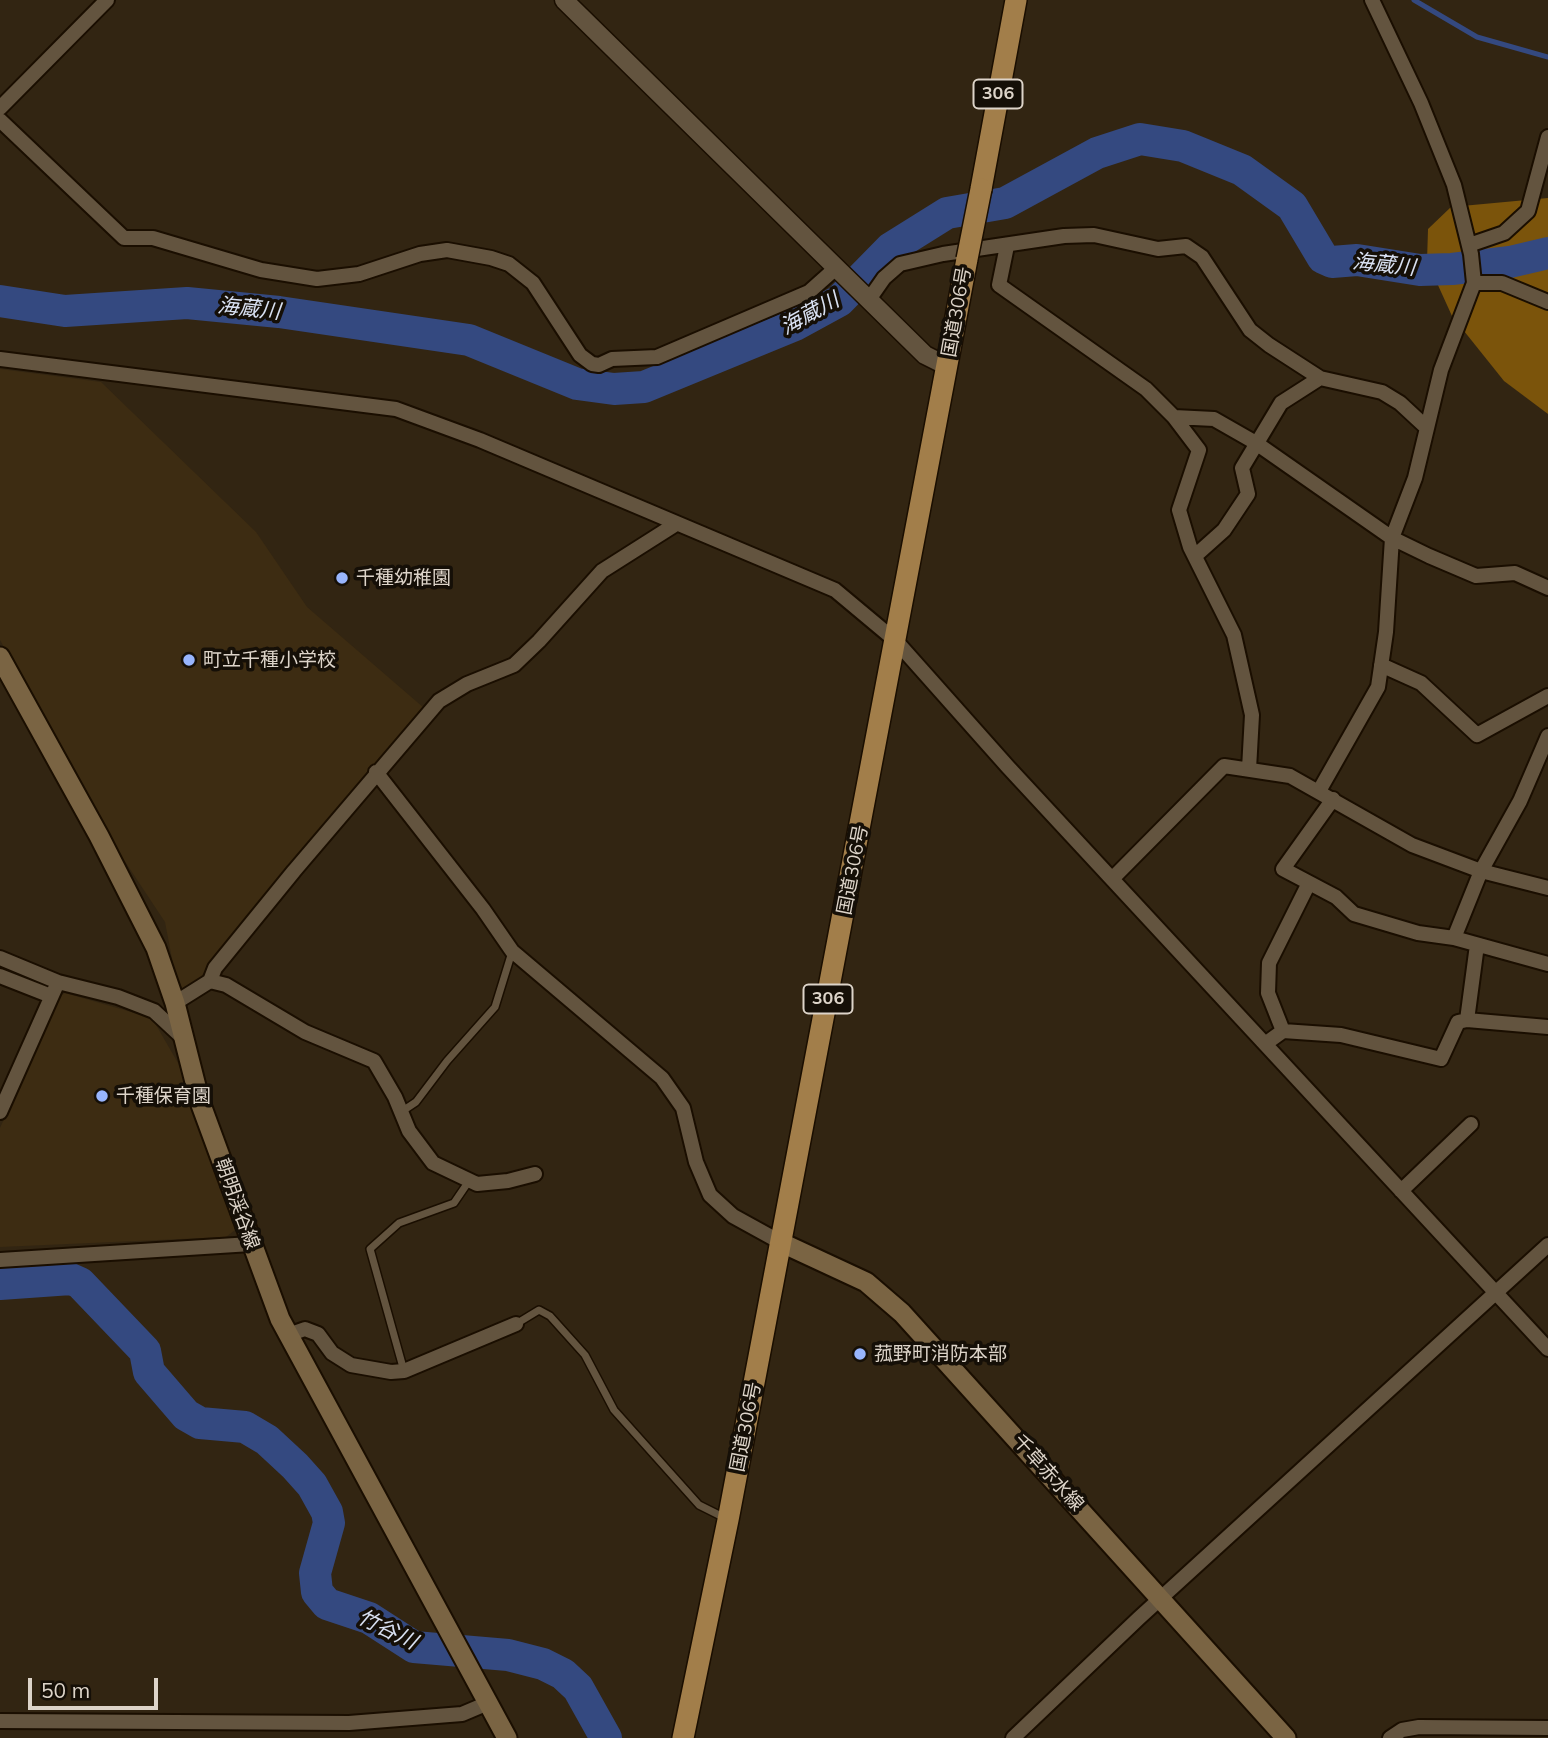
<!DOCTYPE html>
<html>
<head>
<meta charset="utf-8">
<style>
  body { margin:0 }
  #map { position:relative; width:1548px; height:1738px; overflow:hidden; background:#322512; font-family:Mulish,sans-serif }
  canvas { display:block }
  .scale { position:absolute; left:28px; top:1678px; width:130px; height:32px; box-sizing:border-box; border:4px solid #ddd4c9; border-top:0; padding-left:9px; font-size:21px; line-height:24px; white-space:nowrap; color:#ddd4c9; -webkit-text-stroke:5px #150f07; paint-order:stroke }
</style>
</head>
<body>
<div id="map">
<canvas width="1548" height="1738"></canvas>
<div class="scale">50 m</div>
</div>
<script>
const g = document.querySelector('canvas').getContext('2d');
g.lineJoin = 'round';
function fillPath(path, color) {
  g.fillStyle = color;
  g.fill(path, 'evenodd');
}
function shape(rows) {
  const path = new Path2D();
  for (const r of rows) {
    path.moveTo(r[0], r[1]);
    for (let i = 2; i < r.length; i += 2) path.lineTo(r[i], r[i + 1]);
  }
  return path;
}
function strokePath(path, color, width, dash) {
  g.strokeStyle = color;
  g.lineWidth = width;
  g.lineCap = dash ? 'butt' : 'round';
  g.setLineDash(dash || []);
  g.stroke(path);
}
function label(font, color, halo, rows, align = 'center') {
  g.font = font + ' Mulish,"Noto Sans JP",sans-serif';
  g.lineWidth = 7;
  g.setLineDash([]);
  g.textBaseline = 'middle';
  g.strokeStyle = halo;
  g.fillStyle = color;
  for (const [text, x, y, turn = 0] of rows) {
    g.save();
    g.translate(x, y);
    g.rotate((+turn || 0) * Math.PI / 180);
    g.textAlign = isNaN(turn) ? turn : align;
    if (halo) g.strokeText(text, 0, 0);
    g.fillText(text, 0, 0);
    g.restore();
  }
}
const built = shape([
  [0,369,101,382,256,532,307,607,424,708,200,978,183,990,174,969,165,922,114,845,0,640],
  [65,993,152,1018,178,1063,235,1230,226,1237,0,1247,0,1128,57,998]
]);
const forest = shape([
  [1548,198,1548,414,1504,381,1452,316,1427,261,1428,229,1451,207]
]);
const stream = shape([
  [1414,0,1477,37,1548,57]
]);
const river = shape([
  [0,301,65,311,187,303,279,312,469,340,577,384,614,389,644,387,795,325,839,301,891,248,947,213,1005,203,1097,153,1140,139,1183,146,1242,170,1292,206,1323,258,1332,262,1357,260,1420,270,1452,269,1510,262,1548,253],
  [0,1284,71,1279,80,1283,145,1351,149,1372,186,1415,200,1423,245,1427,267,1440,295,1466,312,1485,327,1512,329,1523,315,1573,317,1592,327,1604,369,1618,414,1647,508,1655,543,1664,563,1674,578,1688,606,1738]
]);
const service = shape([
  [401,1112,416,1102,447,1061,495,1007,512,952],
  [516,1324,539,1310,550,1316,585,1355,614,1410,699,1505,725,1518],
  [404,1371,370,1249,399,1223,454,1203,469,1181]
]);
const minor = shape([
  [0,108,107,0],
  [0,120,124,238,153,238,261,270,317,279,359,274,420,254,447,250,491,258,509,264,533,283,580,355,592,364,599,365,612,359,657,357,809,292,837,267],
  [1469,245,1504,233,1528,211,1548,137],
  [1007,246,999,285,1146,389,1174,417,1214,419,1256,443,1392,538,1429,556,1476,576,1515,573,1548,588],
  [1474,283,1502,283,1548,302],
  [870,298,884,278,900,264,943,254,1064,236,1094,235,1158,249,1186,246,1202,257,1250,330,1269,345,1320,378,1382,392,1400,403,1427,428],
  [0,359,396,409,480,440,835,590,896,641,1008,767,1548,1349],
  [1174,417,1199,450,1179,510,1190,547,1234,635,1252,715,1249,769],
  [1195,556,1224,530,1248,494,1242,468,1281,403,1320,378],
  [1381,665,1421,683,1477,735,1548,696],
  [376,772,483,909,512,951,662,1078,683,1108,696,1162,710,1195,733,1216,782,1243],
  [1319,791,1378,687,1386,632,1392,538,1415,478,1441,370,1474,283,1471,254,1454,185,1421,103,1372,0],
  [1333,799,1283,869,1336,897,1354,914,1418,933,1454,938,1481,871,1520,801,1548,736],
  [1113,878,1224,766,1290,776,1412,845,1481,871,1548,888],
  [1454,938,1548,964],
  [0,958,58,982,118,997,154,1011,182,1037],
  [0,976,51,996],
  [210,981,226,985,305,1032,374,1061,395,1097,409,1131,433,1163,477,1184,508,1181,535,1174],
  [175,1003,210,981,215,968,294,871,439,701,467,684,514,665,539,641,602,571,676,524],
  [1467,1020,1477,945],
  [1283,1031,1268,993,1269,963,1309,883],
  [1265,1044,1283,1031,1341,1035,1441,1059,1458,1022,1467,1020,1548,1027],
  [0,1112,58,982],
  [1401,1191,1471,1124],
  [0,1260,251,1244],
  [288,1335,305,1329,318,1334,332,1353,351,1365,391,1372,404,1371,516,1324],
  [0,1721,349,1723,462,1714,488,1703],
  [1013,1738,1139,1618,1548,1245],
  [1390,1738,1402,1730,1419,1727,1548,1728]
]);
const tertiary = shape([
  [564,0,925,355,947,366]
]);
const secondary = shape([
  [0,657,99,836,156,948,175,1003,200,1102,280,1319,507,1738],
  [782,1243,866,1282,902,1313,1286,1738]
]);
const trunk = shape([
  [981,189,1016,0],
  [683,1738,728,1520,967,259]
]);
const trunkBridge = shape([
  [967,259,981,189]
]);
const markers = [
  [342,578,7,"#98b5fd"],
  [189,660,7,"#98b5fd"],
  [102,1096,7,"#98b5fd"],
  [860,1354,7,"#98b5fd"]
];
const shields = [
  [998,94,49],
  [828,999,49]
];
const shieldNames = [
  ["306",998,94],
  ["306",828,999]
];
const streetNames = [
  ["国道306号",957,312,-80],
  ["国道306号",853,870,-79],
  ["朝明渓谷線",237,1204,70],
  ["国道306号",746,1427,-79],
  ["千草赤水線",1048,1473,48]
];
const poiNames = [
  ["千種幼稚園",356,578],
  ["町立千種小学校",203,660],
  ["千種保育園",116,1096],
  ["菰野町消防本部",874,1354]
];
const waterNames = [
  ["海蔵川",1384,265,6],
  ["海蔵川",249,309,6],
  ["海蔵川",810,314,-29],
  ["竹谷川",387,1630,26]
];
fillPath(built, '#3d2c12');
fillPath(forest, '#7b540b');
strokePath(stream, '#344980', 5);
strokePath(river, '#344980', 32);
strokePath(service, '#1a0e00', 10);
strokePath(minor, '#1a0e00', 18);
strokePath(tertiary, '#1a0e00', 21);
strokePath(secondary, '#1a0e00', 23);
strokePath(trunk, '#1a0e00', 24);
strokePath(service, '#63543f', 7);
strokePath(minor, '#63543f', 14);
strokePath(tertiary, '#63543f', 18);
strokePath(secondary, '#7a6443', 19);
strokePath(trunk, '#a27e4a', 21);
strokePath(trunkBridge, '#1a0e00', 24, []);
strokePath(trunkBridge, '#a27e4a', 21);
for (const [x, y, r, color] of markers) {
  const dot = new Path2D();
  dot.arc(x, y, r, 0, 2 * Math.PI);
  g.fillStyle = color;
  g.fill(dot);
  strokePath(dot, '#150f07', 2.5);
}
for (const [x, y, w] of shields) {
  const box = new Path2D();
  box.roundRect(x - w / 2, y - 14.5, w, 29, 5);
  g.fillStyle = '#150f07';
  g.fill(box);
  strokePath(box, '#ddd4c9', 2);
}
label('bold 18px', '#ddd4c9', null, shieldNames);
label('19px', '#ddd4c9', '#150f07', streetNames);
label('19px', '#ddd4c9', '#150f07', poiNames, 'left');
label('italic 21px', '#d9e1f2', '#150f07', waterNames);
</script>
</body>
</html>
